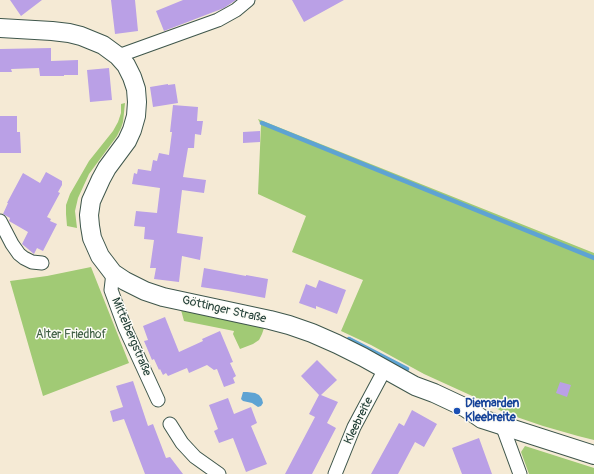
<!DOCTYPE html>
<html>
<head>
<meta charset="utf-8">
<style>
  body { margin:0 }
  canvas { display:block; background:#f5ead5 }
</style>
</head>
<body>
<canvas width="594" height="474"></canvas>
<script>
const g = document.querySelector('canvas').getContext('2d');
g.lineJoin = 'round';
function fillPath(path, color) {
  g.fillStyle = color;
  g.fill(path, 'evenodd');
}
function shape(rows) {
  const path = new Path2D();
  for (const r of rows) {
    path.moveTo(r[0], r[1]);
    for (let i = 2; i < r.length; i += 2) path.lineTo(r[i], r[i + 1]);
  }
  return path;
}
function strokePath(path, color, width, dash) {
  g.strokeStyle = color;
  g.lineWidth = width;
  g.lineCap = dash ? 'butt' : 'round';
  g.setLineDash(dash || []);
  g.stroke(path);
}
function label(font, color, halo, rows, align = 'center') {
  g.font = font + ' Pangolin,sans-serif';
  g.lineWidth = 3;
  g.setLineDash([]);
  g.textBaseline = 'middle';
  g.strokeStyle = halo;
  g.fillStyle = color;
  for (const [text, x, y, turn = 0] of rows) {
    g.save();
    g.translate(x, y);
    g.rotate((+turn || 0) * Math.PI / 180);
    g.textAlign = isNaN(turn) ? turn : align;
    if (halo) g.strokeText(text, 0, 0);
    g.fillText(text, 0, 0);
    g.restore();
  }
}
const green = shape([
  [125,103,123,122,121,128,117,136,89,174,78,198,75,211,77,228,67,226,66,214,66,205,70,194,89,161,113,131,118,122,121,113,121,104],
  [258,119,594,253,594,440,578,436,543,426,505,413,481,400,424,374,371,345,341,331,363,280,292,252,306,216,258,194,261,125],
  [91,267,129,363,43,396,10,281,47,276],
  [181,310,264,328,262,334,259,340,253,344,240,349,233,334,234,331,184,321],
  [525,446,594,468,594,474,529,474,521,452]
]);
const water = shape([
  [243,392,247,392,255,393,259,395,262,399,263,403,261,406,258,407,252,403,243,401,241,399]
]);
const stream = shape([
  [262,123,594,258],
  [349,339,407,369]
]);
const building = shape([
  [10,0,42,0,21,16],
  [111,0,135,0,138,31,115,34],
  [183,0,236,0,224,8,164,31,156,11],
  [292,0,344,0,304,22],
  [51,48,51,61,78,60,78,75,64,75,64,76,40,76,39,68,11,69,12,72,0,72,0,49],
  [109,68,112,100,90,102,87,70],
  [168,84,168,85,175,84,178,103,153,107,150,87],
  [173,105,198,107,197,121,203,121,201,135,195,134,194,148,188,148,183,177,206,180,204,193,182,190,177,233,203,237,200,260,182,256,179,282,154,279,156,268,150,268,154,240,144,239,145,227,134,226,136,211,157,213,160,188,132,184,134,173,137,174,138,169,151,171,153,160,157,161,159,153,169,155,172,132,170,132],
  [0,116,17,116,17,132,20,132,21,153,0,153],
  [260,131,260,142,243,143,243,132],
  [46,172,62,181,62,185,58,192,60,193,47,217,51,219,50,221,57,224,43,251,37,248,34,254,22,244,28,232,9,221,10,218,3,214,8,203,7,203,23,173,40,183],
  [204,268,246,276,246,275,268,279,265,298,228,291,201,287],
  [319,280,346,290,337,314,316,306,316,309,299,303,306,284,316,288],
  [165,317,179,352,203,341,202,339,220,331,233,362,230,363,236,376,233,378,235,383,224,387,217,369,214,370,207,365,189,373,187,368,168,376,166,373,163,375,160,369,159,370,154,359,152,360,144,341,148,340,143,326],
  [317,360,337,380,321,395,338,402,327,423,336,428,312,474,285,474,315,417,309,414,319,395,301,376],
  [133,381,148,426,153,424,166,458,170,457,183,474,145,474,124,419,113,422,110,411,123,407,116,386],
  [560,382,571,385,567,397,556,393],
  [228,398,234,414,251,407,257,423,251,426,267,464,246,472,233,438,219,443,214,431,218,429,209,405],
  [412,410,437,424,424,447,415,442,398,474,371,474,399,423,404,426],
  [479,438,492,474,462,474,452,448]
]);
const street = shape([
  [118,56,218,20,236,10,248,0],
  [0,221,12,244,19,254,24,258,32,262,42,263],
  [113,273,111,290,125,328,158,400],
  [170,424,182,443,195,457,219,474],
  [502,425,520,474],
  [335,474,354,427,385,369]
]);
const secondary = shape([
  [0,28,52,31,69,33,81,36,103,45,118,56,126,65,132,77,136,89,137,102,136,116,132,130,127,141,107,168,101,179,91,201,89,215,90,226,92,238,100,256,113,273,125,281,145,291,163,297,270,320,289,325,312,333,337,344,363,357,415,386,434,393,466,408,482,419,594,455]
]);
const markers = [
  [457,411,4,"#1a4fb4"]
];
const streetNames = [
  ["Göttinger Straße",224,310,13],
  ["Mittelbergstraße",131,337,67],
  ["Kleebreite",359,421,-64]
];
const parkNames = [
  ["Alter Friedhof",71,335]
];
const transitNames = [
  ["Diemarden",465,404],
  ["Kleebreite",465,418]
];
fillPath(green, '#a1ca75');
fillPath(water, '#5ea3d3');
strokePath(stream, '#5ea3d3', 4.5);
fillPath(building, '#baa0e6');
strokePath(street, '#3f574c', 15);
strokePath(secondary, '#3f574c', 20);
strokePath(street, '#fff', 13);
strokePath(secondary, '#fff', 18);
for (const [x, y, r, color] of markers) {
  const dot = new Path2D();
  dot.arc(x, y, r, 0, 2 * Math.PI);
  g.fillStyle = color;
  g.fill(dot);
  strokePath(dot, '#fdfcf7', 1.5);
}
label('12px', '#1f3d34', '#fdfcf7', streetNames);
label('12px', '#406044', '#fdfcf7', parkNames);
label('bold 12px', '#164399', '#fdfcf7', transitNames, 'left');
</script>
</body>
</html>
